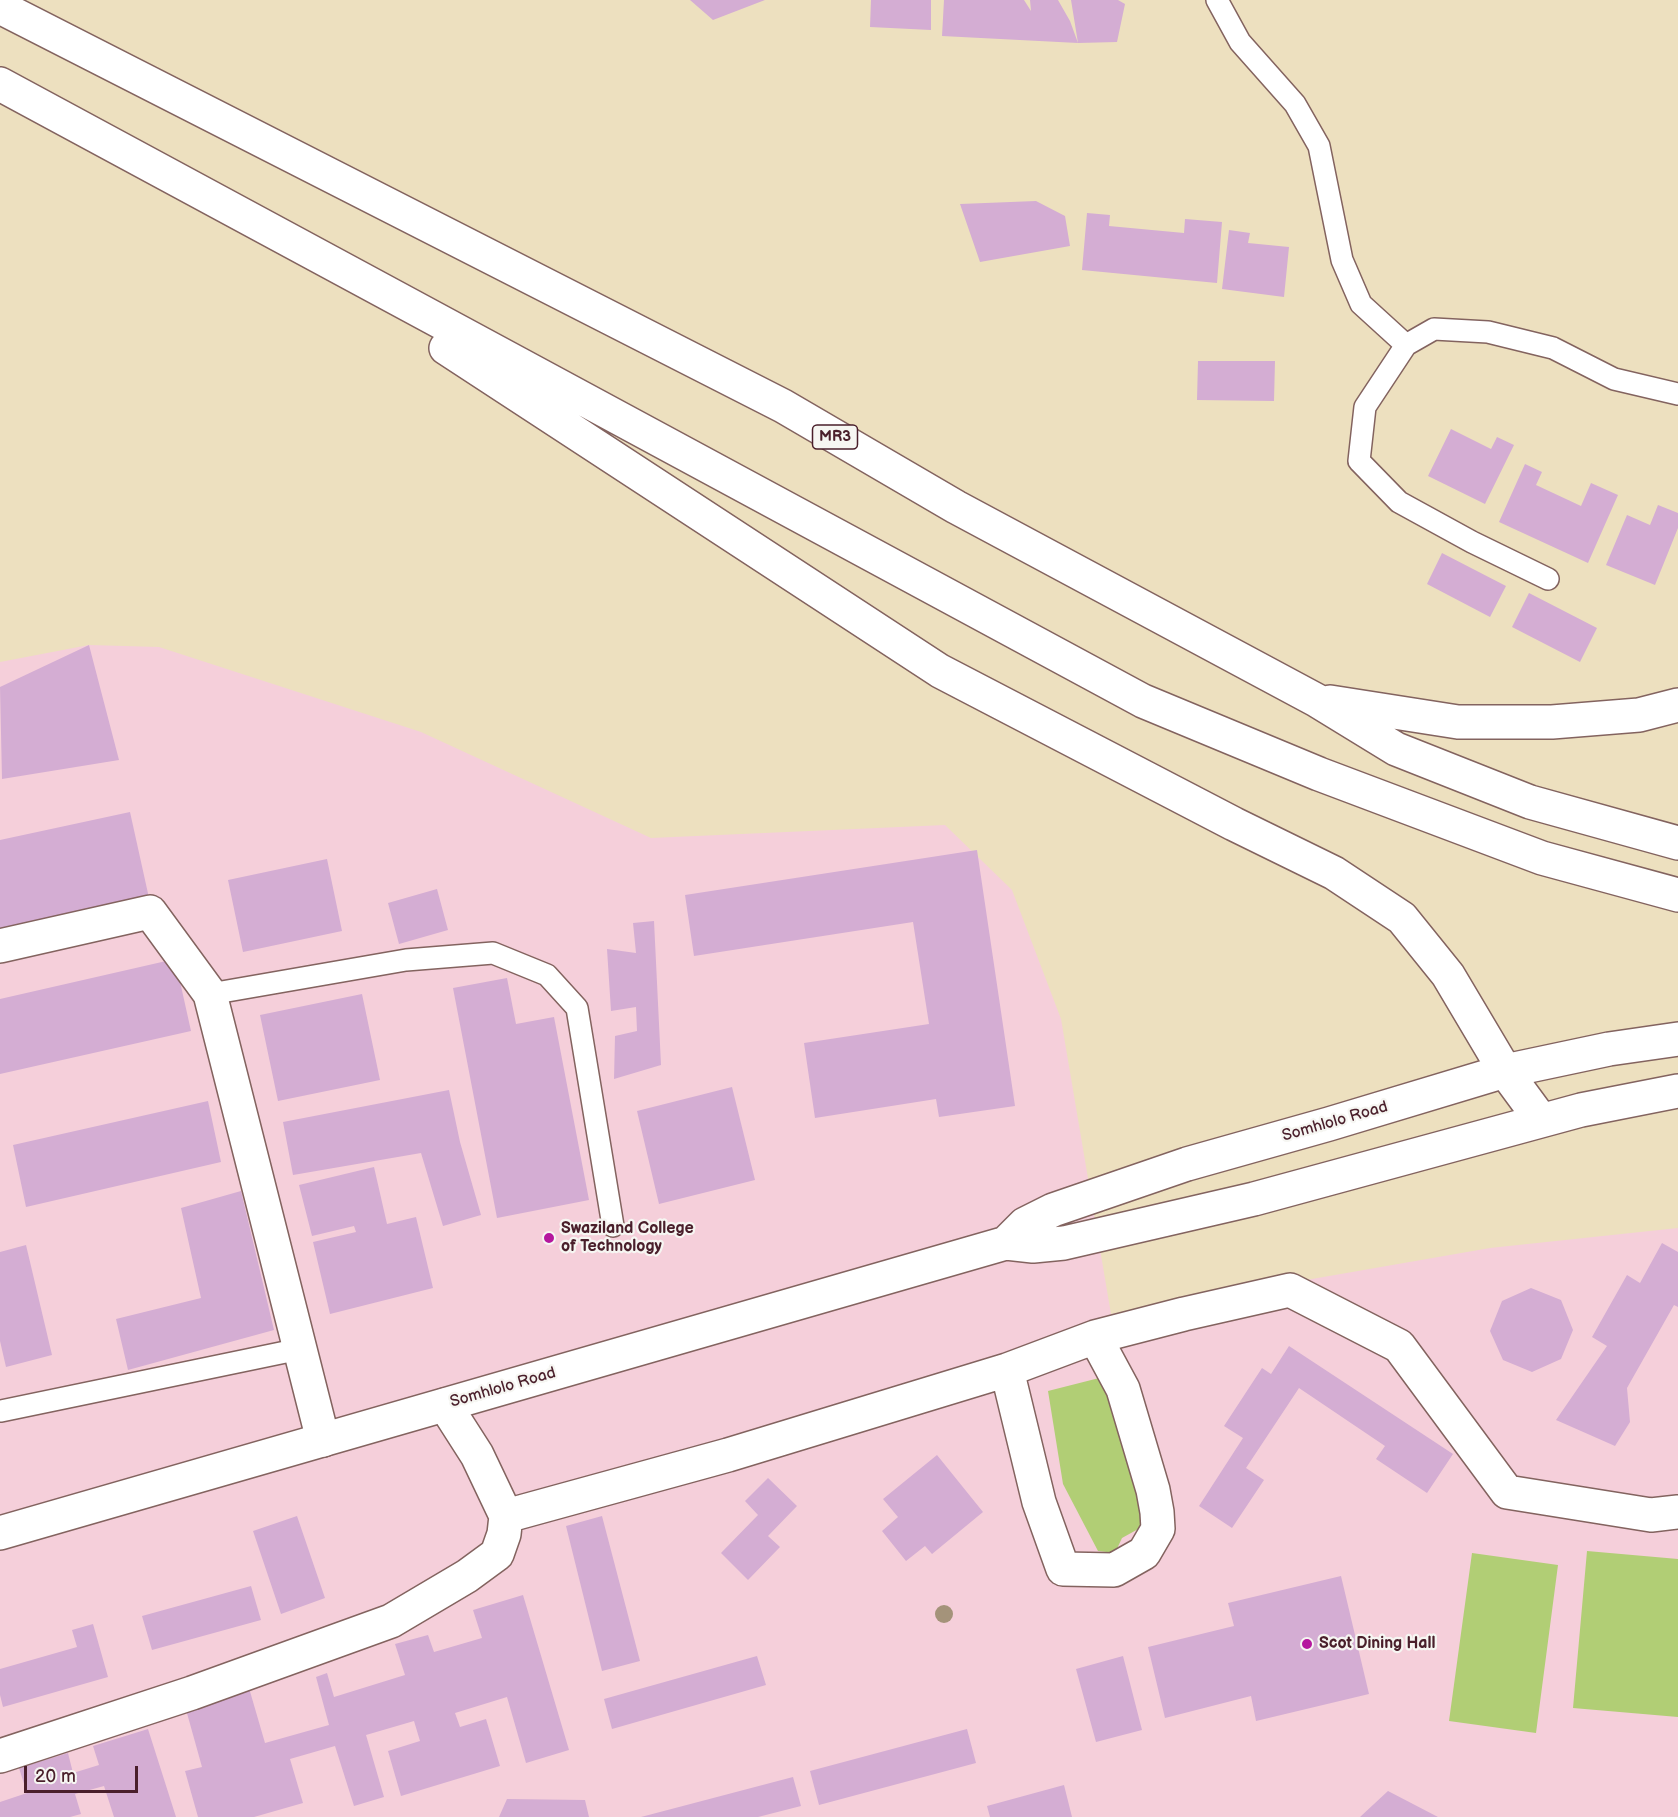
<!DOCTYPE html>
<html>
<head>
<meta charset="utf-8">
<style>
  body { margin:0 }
  #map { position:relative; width:1678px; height:1817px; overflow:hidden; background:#ede0bf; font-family:"Balsamiq Sans",sans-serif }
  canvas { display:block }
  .scale { position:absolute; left:24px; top:1766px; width:114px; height:27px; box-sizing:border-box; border:3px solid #4a1f2b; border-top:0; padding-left:8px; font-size:18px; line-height:21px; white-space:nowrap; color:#4a1f2b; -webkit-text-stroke:4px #f6f6f2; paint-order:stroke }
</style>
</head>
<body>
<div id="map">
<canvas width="1678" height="1817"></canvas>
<div class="scale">20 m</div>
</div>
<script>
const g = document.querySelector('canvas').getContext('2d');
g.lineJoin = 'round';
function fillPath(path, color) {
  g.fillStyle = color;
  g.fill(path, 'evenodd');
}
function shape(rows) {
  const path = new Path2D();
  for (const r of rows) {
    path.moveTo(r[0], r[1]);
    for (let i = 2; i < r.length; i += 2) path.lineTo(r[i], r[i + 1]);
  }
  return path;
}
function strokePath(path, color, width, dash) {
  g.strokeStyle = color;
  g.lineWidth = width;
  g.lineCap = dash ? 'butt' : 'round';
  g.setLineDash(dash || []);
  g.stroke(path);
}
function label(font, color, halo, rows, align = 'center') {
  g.font = font + ' "Balsamiq Sans",sans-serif';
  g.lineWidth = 4.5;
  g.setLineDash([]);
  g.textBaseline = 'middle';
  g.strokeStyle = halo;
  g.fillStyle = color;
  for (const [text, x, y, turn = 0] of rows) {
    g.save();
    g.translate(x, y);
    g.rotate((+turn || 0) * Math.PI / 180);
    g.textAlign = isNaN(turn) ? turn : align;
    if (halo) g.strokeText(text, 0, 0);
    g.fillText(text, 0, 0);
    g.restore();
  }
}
const built = shape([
  [89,645,159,647,421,732,651,838,945,825,1012,890,1061,1019,1111,1314,1490,1248,1678,1228,1678,1817,0,1817,0,662]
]);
const green = shape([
  [1107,1376,1142,1508,1140,1528,1122,1538,1115,1553,1098,1551,1063,1484,1048,1391],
  [1587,1551,1678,1559,1678,1717,1573,1708],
  [1472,1553,1558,1565,1536,1733,1449,1721]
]);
const building = shape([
  [690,0,765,0,713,20],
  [871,0,931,0,931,30,870,27],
  [944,0,1024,0,1031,11,1030,0,1058,0,1070,21,1078,43,942,36],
  [1071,0,1118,0,1125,4,1117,42,1078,43],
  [1036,201,1065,216,1070,246,980,262,960,204],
  [1087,213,1110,215,1109,226,1184,233,1185,219,1222,222,1217,283,1082,270],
  [1229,230,1250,233,1248,243,1289,247,1284,297,1222,289],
  [1198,361,1275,361,1274,401,1197,400],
  [1451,429,1491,449,1497,437,1514,445,1485,504,1428,476],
  [1525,464,1542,472,1536,485,1581,506,1591,483,1618,495,1588,563,1499,522],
  [1658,505,1678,513,1678,528,1655,585,1606,565,1627,515,1650,525],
  [1442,553,1506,586,1490,617,1427,584],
  [1529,593,1597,628,1580,662,1512,627],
  [89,645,119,760,2,779,0,687],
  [130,812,149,898,0,930,0,840],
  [977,850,1015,1106,939,1117,936,1099,815,1118,804,1043,929,1024,913,922,694,956,685,895],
  [327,859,342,931,243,952,228,880],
  [437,889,448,930,399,944,388,903],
  [654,921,661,1065,614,1079,615,1036,637,1031,636,1007,611,1011,607,949,636,953,633,923],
  [175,959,191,1031,0,1074,0,999],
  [507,978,516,1024,554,1017,589,1200,497,1218,453,988],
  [362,994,380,1080,278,1101,260,1015],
  [732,1087,755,1180,659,1204,637,1111],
  [449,1090,460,1142,481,1215,443,1226,421,1153,293,1175,283,1122],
  [208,1101,221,1162,26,1207,13,1145],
  [374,1167,387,1224,416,1217,433,1288,330,1314,313,1242,356,1232,354,1226,312,1236,299,1185],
  [241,1191,274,1330,128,1370,116,1319,201,1298,181,1208],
  [1662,1243,1678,1252,1678,1307,1674,1305,1627,1388,1630,1422,1615,1446,1556,1420,1607,1346,1592,1337,1627,1275,1640,1283],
  [26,1245,52,1355,6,1367,0,1341,0,1252],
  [1531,1288,1561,1300,1573,1330,1561,1359,1532,1372,1503,1360,1490,1331,1502,1301],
  [1289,1346,1453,1454,1427,1493,1376,1459,1385,1446,1299,1388,1246,1468,1264,1480,1232,1528,1199,1506,1243,1438,1224,1426,1262,1368,1271,1374],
  [937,1455,983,1512,932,1554,925,1546,906,1561,882,1531,898,1517,883,1499],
  [768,1478,797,1506,768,1536,780,1547,748,1580,721,1553,758,1515,745,1501],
  [297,1516,325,1598,281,1614,253,1531],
  [602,1516,640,1661,602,1671,566,1526],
  [1341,1576,1369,1694,1256,1721,1251,1696,1165,1718,1148,1647,1234,1626,1228,1603],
  [251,1586,261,1620,152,1650,142,1616],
  [523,1595,569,1750,526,1763,507,1697,455,1713,460,1727,486,1719,500,1766,401,1796,388,1751,420,1741,414,1721,366,1735,384,1797,354,1806,335,1746,290,1759,303,1803,254,1817,198,1817,185,1771,202,1767,185,1706,249,1688,265,1743,329,1725,316,1677,327,1673,334,1697,405,1675,395,1644,428,1635,434,1652,482,1638,473,1610],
  [93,1624,108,1677,3,1707,0,1695,0,1669,77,1647,72,1630],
  [757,1656,766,1685,612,1729,604,1699],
  [1123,1656,1142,1730,1096,1742,1076,1669],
  [148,1729,176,1817,114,1817,104,1786,75,1794,81,1814,70,1817,0,1817,0,1802,27,1793,19,1768,68,1753,73,1773,99,1765,93,1746],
  [967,1729,976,1763,819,1805,810,1771],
  [793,1777,801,1806,758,1817,641,1817],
  [1064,1785,1072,1817,990,1817,987,1806],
  [1388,1791,1438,1817,1360,1817],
  [507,1799,585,1800,589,1817,499,1817]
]);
const lane = shape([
  [1217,0,1240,42,1295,104,1319,146,1342,260,1361,304,1406,345],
  [1548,579,1472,542,1399,502,1359,461,1365,407,1406,345,1434,329,1488,332,1553,348,1614,379,1678,394],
  [210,994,406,960,493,953,547,975,577,1008,613,1226],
  [1,1411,300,1349]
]);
const street = shape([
  [0,946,150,912,210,994,323,1440],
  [1007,1370,1039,1502,1063,1569,1114,1570,1144,1553,1158,1529,1157,1512,1153,1490,1123,1389,1095,1337],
  [506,1516,728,1455,1007,1370,1095,1337,1184,1314,1290,1290,1399,1346,1507,1492,1651,1515,1678,1512],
  [0,1756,192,1693,391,1621,467,1576,497,1554,504,1534,506,1516,477,1455,445,1405]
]);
const secondary = shape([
  [1006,1243,1025,1224,1053,1210,1187,1164,1329,1124,1505,1071,1609,1049,1678,1039],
  [0,1533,1006,1243,1033,1246,1064,1243,1254,1199,1581,1110,1678,1091]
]);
const highway = shape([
  [0,7,783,406,956,507,1316,700,1396,749,1530,802,1678,843],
  [0,84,1143,701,1319,774,1542,858,1678,895],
  [446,348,940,671,1234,824,1334,873,1402,918,1448,975,1505,1071,1541,1120],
  [1330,702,1458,722,1552,722,1639,715,1678,705]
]);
const trees = [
  [944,1614]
];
const markers = [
  [549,1238,6,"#b5179e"],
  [1307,1644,6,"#b5179e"]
];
const shields = [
  [835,437,45]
];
const shieldNames = [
  ["MR3",835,437]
];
const streetNames = [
  ["Somhlolo Road",1335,1122,-16],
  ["Somhlolo Road",503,1388,-16]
];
const poiNames = [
  ["Swaziland College",561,1229],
  ["of Technology",561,1247],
  ["Scot Dining Hall",1319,1644]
];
fillPath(built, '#f5cfda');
fillPath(green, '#b1ce75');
fillPath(building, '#d4add3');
strokePath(lane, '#83635f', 24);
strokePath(street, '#83635f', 36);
strokePath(secondary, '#83635f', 36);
strokePath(highway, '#83635f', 36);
strokePath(lane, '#fff', 21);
strokePath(street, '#fff', 33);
strokePath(secondary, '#fff', 33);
strokePath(highway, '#fff', 33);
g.fillStyle = '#a4937a';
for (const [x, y] of trees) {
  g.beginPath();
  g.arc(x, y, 9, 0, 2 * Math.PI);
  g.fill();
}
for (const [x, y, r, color] of markers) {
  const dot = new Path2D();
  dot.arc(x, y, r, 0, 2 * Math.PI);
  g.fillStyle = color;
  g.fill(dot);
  strokePath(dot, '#f6f6f2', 2);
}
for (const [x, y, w] of shields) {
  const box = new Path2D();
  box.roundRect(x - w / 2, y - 12, w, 24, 4.5);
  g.fillStyle = '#f6f6f2';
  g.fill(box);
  strokePath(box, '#4a1f2b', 1.5);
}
label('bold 15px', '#4a1f2b', null, shieldNames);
label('16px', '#4a1f2b', '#f6f6f2', streetNames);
label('bold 16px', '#4a1f2b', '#f6f6f2', poiNames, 'left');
</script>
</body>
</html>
